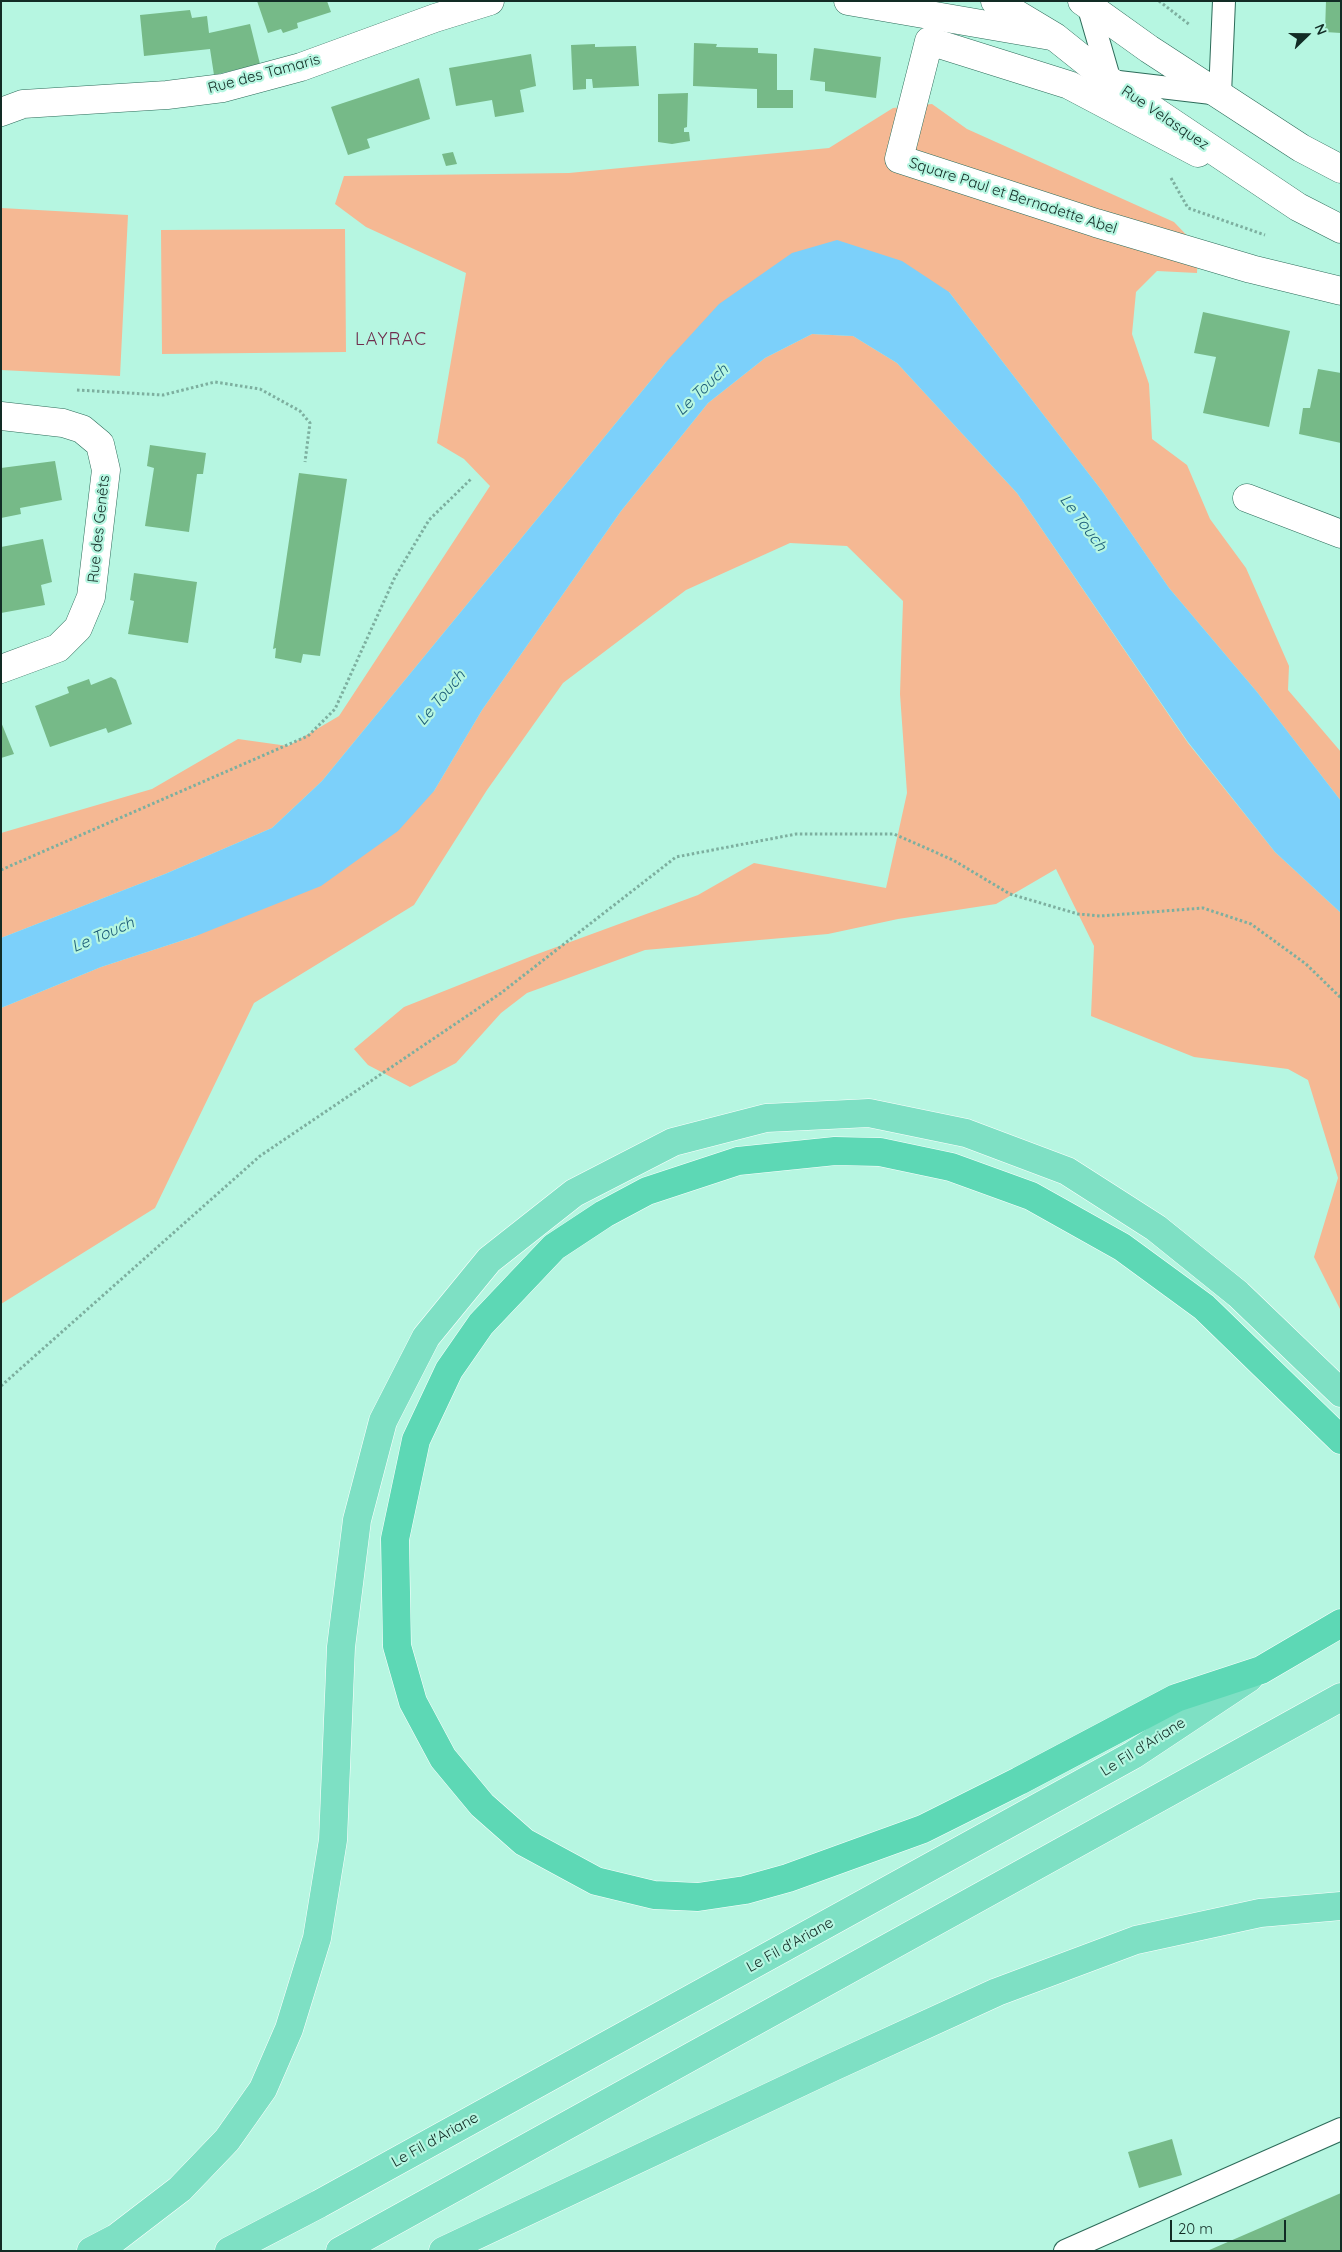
<!DOCTYPE html>
<html>
<head>
<meta charset="utf-8">
<style>
  body { margin:0 }
  #map { position:relative; width:1342px; height:2252px; overflow:hidden; background:#b6f6e1; font-family:Quicksand,sans-serif }
  canvas { display:block }
  .frame { position:absolute; inset:0; border:2px solid #122c25; pointer-events:none }
  .north { position:absolute; left:1282px; top:10px; width:50px; height:50px; -webkit-text-stroke:4px #b6f6e1; paint-order:stroke; rotate:68deg; font-size:14px; font-weight:700; line-height:20px; text-align:center; color:#122c25 }
  .north::after { content:''; display:block; margin:auto; width:18px; height:22px; background:#122c25; clip-path:polygon(50% 0,100% 100%,50% 72%,0 100%) }
  .scale { position:absolute; left:1170px; top:2220px; width:116px; height:22px; box-sizing:border-box; border:2px solid #122c25; border-top:0; padding-left:6px; font-size:15px; line-height:18px; white-space:nowrap; color:#122c25; -webkit-text-stroke:4px #b6f6e1; paint-order:stroke }
</style>
</head>
<body>
<div id="map">
<canvas width="1342" height="2252"></canvas>
<div class="frame"></div>
<div class="north">N</div>
<div class="scale">20 m</div>
</div>
<script>
const g = document.querySelector('canvas').getContext('2d');
g.lineJoin = 'round';
function fillPath(path, color) {
  g.fillStyle = color;
  g.fill(path, 'evenodd');
}
function shape(rows) {
  const path = new Path2D();
  for (const r of rows) {
    path.moveTo(r[0], r[1]);
    for (let i = 2; i < r.length; i += 2) path.lineTo(r[i], r[i + 1]);
  }
  return path;
}
function strokePath(path, color, width, dash) {
  g.strokeStyle = color;
  g.lineWidth = width;
  g.lineCap = dash ? 'butt' : 'round';
  g.setLineDash(dash || []);
  g.stroke(path);
}
function label(font, color, halo, rows, align = 'center') {
  g.font = font + ' Quicksand,sans-serif';
  g.lineWidth = 4.5;
  g.setLineDash([]);
  g.textBaseline = 'middle';
  g.strokeStyle = halo;
  g.fillStyle = color;
  for (const [text, x, y, turn = 0] of rows) {
    g.save();
    g.translate(x, y);
    g.rotate((+turn || 0) * Math.PI / 180);
    g.textAlign = isNaN(turn) ? turn : align;
    if (halo) g.strokeText(text, 0, 0);
    g.fillText(text, 0, 0);
    g.restore();
  }
}
const green = shape([
  [932,104,967,129,1174,222,1198,247,1197,273,1157,271,1136,292,1132,334,1149,384,1152,439,1187,465,1210,519,1246,568,1289,666,1288,690,1341,752,1341,801,1257,692,1169,588,1102,491,949,292,666,362,322,781,272,828,165,874,1,938,1,833,152,789,238,739,288,746,339,716,490,486,464,459,437,443,466,273,366,227,335,204,344,176,569,173,829,148,893,108],
  [1,208,128,215,120,376,1,370],
  [345,229,346,352,162,354,161,230],
  [812,334,853,336,897,363,1017,493,1188,743,1275,852,1341,913,1341,1311,1314,1257,1338,1178,1308,1080,1288,1069,1194,1057,1091,1016,1094,946,1056,869,996,904,898,919,828,934,645,950,527,993,501,1013,456,1063,410,1087,368,1065,354,1049,404,1007,532,956,698,895,754,863,886,888,907,793,900,694,903,601,847,546,790,543,686,590,563,683,487,790,414,905,254,1003,155,1208,1,1304,1,1008,101,967,196,936,434,791,482,710,621,511,708,403,765,358]
]);
const water = shape([
  [837,240,902,261,949,292,1102,491,1169,588,1257,692,1341,801,1341,913,1275,852,1188,742,1017,493,897,363,853,336,812,334,765,358,708,403,621,511,482,710,434,791,398,831,321,886,196,936,101,967,1,1008,1,938,165,874,272,828,322,781,666,362,719,304,792,253]
]);
const building = shape([
  [257,1,327,1,331,12,297,23,298,28,283,33,281,29,268,33],
  [1326,1,1341,1,1341,33,1325,32],
  [190,10,192,18,207,16,209,33,250,24,260,64,214,75,210,49,144,56,140,15],
  [694,43,717,44,716,47,758,48,758,53,777,54,777,90,793,90,793,108,757,108,757,89,693,86],
  [595,44,595,47,636,46,639,86,593,88,592,79,586,79,586,89,573,90,571,45],
  [814,48,881,57,876,98,825,91,825,82,810,80],
  [531,54,536,86,520,90,524,112,495,117,492,100,456,106,449,68],
  [419,78,430,119,367,139,370,148,348,155,331,107],
  [688,93,687,127,684,128,684,132,689,132,690,141,672,144,658,142,658,94],
  [453,152,457,164,446,166,442,154],
  [1203,312,1290,331,1269,427,1203,413,1216,357,1194,353],
  [1318,369,1341,373,1341,443,1299,434,1303,408,1310,408],
  [150,445,206,453,203,474,197,474,189,532,145,526,154,468,147,466],
  [55,461,62,500,20,508,21,514,1,518,1,468],
  [299,473,347,479,320,656,303,654,301,663,275,658,276,648,273,649],
  [43,539,52,582,41,585,45,605,1,613,1,547],
  [134,573,197,582,188,643,128,634,134,601,130,600],
  [111,677,116,680,132,724,108,733,106,728,50,747,35,706,69,693,67,687,89,679,91,685],
  [1,722,14,754,1,758],
  [1172,2139,1182,2175,1139,2188,1128,2152],
  [1341,2193,1341,2251,1207,2251]
]);
const path = shape([
  [1159,1,1190,25],
  [1171,178,1188,208,1265,235],
  [77,390,163,395,215,382,260,389,300,411,310,423,305,462],
  [1,870,308,736,335,709,395,577,429,520,472,478],
  [1,1386,260,1156,501,993,676,857,796,834,894,834,953,860,1010,894,1078,914,1100,916,1203,908,1251,924,1306,964,1341,998]
]);
const service = shape([
  [1094,1,1088,5,1110,81,1220,94,1224,1],
  [1065,2251,1341,2129]
]);
const pedestrian = shape([
  [1198,153,1069,85,929,41,899,159,1096,223,1251,269,1341,291]
]);
const minor = shape([
  [848,1,1051,36],
  [1,112,23,104,167,95,223,88,301,67,435,18,490,1],
  [1,416,63,423,82,429,100,444,106,470,91,597,78,628,58,648,1,669],
  [1247,498,1341,534]
]);
const tertiary = shape([
  [995,1,1055,37,1110,81,1298,207,1341,229],
  [1082,1,1149,49,1301,148,1341,169]
]);
const trunk = shape([
  [91,2251,116,2238,180,2189,227,2140,263,2089,289,2029,317,1938,333,1840,341,1647,357,1520,383,1421,426,1337,489,1260,574,1193,673,1142,766,1118,869,1113,966,1133,1067,1171,1156,1228,1238,1294,1341,1393],
  [229,2251,319,2204,1133,1755,1249,1678],
  [340,2251,1341,1697],
  [443,2251,833,2067,997,1992,1136,1940,1260,1913,1341,1906]
]);
const motorway = shape([
  [1341,1440,1204,1307,1122,1247,1031,1196,951,1167,880,1152,835,1151,738,1161,647,1191,604,1214,554,1247,481,1324,449,1370,416,1440,395,1539,397,1646,413,1702,443,1758,482,1805,524,1842,596,1881,654,1895,698,1897,745,1890,788,1878,923,1829,1019,1781,1176,1698,1261,1670,1341,1623]
]);
const streetNames = [
  ["Rue des Tamaris",264,74,-15],
  ["Rue Velasquez",1165,118,34],
  ["Square Paul et Bernadette Abel",1013,196,18],
  ["Rue des Genêts",99,529,-84],
  ["Le Fil d'Ariane",1143,1747,-32],
  ["Le Fil d'Ariane",790,1945,-29],
  ["Le Fil d'Ariane",435,2140,-29]
];
const waterNames = [
  ["Le Touch",702,390,-44],
  ["Le Touch",1083,523,53],
  ["Le Touch",441,698,-50],
  ["Le Touch",103,935,-23]
];
const quarterNames = [
  ["LAYRAC",391,340]
];
fillPath(green, '#f5b893');
fillPath(water, '#7cd0fa');
fillPath(building, '#76ba88');
strokePath(service, '#2c6b59', 24);
strokePath(pedestrian, '#2c6b59', 29);
strokePath(minor, '#2c6b59', 29);
strokePath(tertiary, '#2c6b59', 29);
strokePath(trunk, '#fff', 29);
strokePath(motorway, '#fff', 29);
strokePath(path, '#7daf9f', 3, [2.5, 2.5]);
strokePath(service, '#fff', 22);
strokePath(pedestrian, '#fff', 28);
strokePath(minor, '#fff', 28);
strokePath(tertiary, '#fff', 28);
strokePath(trunk, '#7ee0c4', 28);
strokePath(motorway, '#5dd8b5', 28);
label('15px', '#122c25', '#b6f6e1', streetNames);
label('italic 16px', '#1b5b78', '#b6f6e1', waterNames);
g.letterSpacing = '1px';
label('18px', '#6f2e4e', '#b6f6e1', quarterNames);
g.letterSpacing = '0px';
</script>
</body>
</html>
